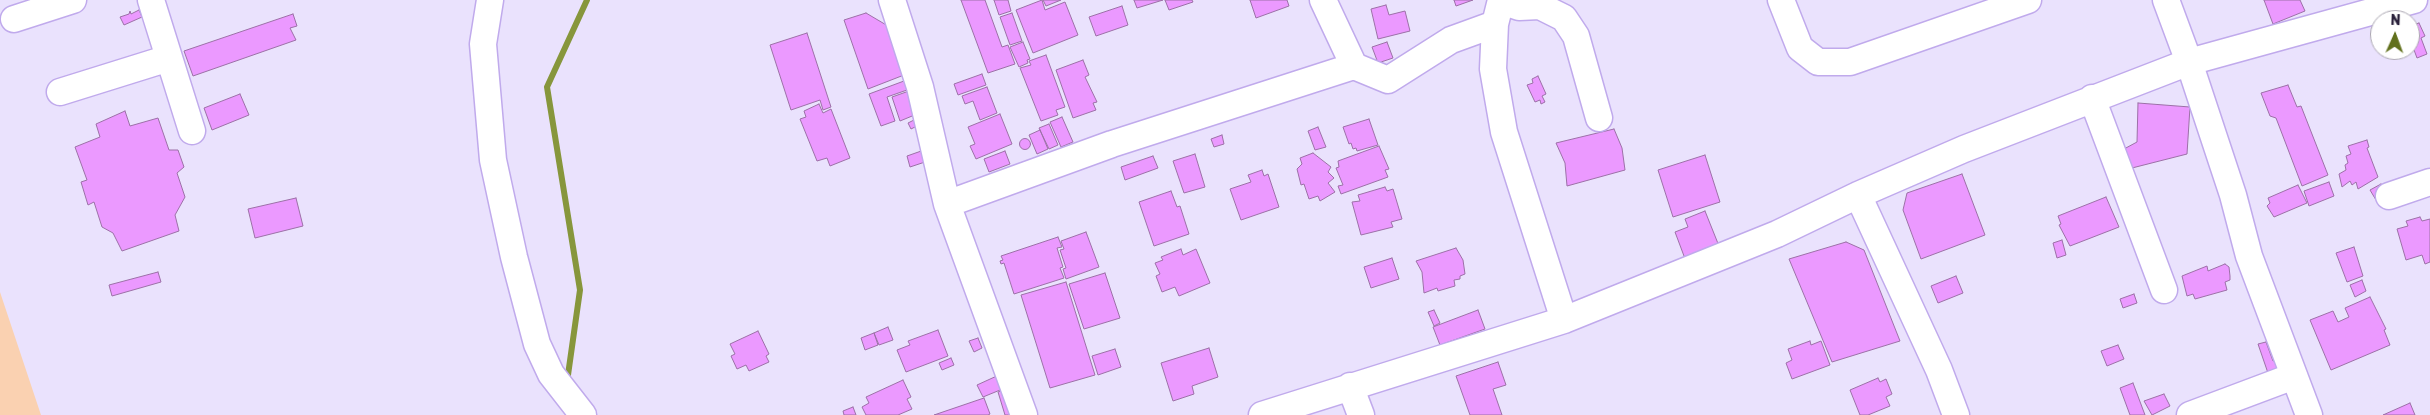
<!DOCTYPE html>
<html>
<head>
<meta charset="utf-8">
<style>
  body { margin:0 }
  #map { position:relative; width:2430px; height:415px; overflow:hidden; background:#eae2fd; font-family:Rubik,sans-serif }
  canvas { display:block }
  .north { position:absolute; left:2370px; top:10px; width:50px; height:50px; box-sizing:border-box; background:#fff; border:1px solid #aaa6b1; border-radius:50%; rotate:2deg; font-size:14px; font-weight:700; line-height:20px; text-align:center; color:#2a213b }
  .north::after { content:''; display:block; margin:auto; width:18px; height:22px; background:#61701c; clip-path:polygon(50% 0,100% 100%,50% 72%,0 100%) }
</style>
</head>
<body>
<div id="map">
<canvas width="2430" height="415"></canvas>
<div class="north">N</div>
</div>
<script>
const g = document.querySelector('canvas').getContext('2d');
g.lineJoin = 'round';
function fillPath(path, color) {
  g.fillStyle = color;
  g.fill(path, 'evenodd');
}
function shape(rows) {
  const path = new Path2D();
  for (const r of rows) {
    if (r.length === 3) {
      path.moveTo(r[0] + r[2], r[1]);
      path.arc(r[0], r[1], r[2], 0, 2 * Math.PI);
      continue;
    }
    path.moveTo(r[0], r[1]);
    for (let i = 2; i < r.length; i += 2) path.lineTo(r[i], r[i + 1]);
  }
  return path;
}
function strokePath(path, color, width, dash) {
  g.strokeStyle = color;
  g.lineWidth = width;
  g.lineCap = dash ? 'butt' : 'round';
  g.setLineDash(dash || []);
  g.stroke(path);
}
const green = shape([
  [0,292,41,415,0,415]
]);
const stream = shape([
  [567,382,580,290,547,87,587,0]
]);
const building = shape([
  [961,0,985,0,1002,47,1008,45,1015,64,988,73,961,0],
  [994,0,1008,0,1011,11,999,15,994,0],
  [1042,0,1045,10,1065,2,1078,35,1033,53,1016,10,1042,0],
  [1043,0,1061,0,1046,6,1043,0],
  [1134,0,1163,0,1137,8,1134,0],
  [1165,0,1192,0,1193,2,1169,10,1165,0],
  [1250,0,1287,0,1289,6,1256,18,1250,0],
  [1454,0,1473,0,1456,6,1454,0],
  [2264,0,2300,0,2305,11,2273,24,2264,0],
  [1386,5,1389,15,1405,11,1410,31,1378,39,1371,9,1386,5],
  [1122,6,1128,25,1096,36,1089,17,1122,6],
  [139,10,142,17,124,25,120,17,129,14,130,11,131,14,139,10],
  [866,13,888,26,904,75,868,89,844,20,866,13],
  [1012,13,1022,41,1010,45,1000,17,1012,13],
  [293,14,297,26,290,28,296,40,193,76,184,51,293,14],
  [2419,23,2425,36,2421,38,2427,54,2417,58,2410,39,2410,26,2419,23],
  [807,33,831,107,823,110,820,100,791,110,770,45,807,33],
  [1023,42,1030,59,1027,60,1028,63,1019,67,1010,47,1023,42],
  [1387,42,1393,58,1378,63,1372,47,1387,42],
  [1046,55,1065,107,1056,110,1058,115,1041,121,1020,68,1031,65,1029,61,1046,55],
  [1083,60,1089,75,1085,77,1097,102,1093,103,1096,110,1073,118,1056,70,1083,60],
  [982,74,986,85,958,95,954,84,982,74],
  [1538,76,1546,94,1542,96,1545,102,1541,104,1540,100,1535,102,1527,85,1533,83,1532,79,1538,76],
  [904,81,907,90,887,97,895,121,881,126,869,94,904,81],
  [2288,85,2297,107,2301,106,2328,175,2302,186,2276,118,2270,116,2261,93,2288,85],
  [987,87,997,113,980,120,973,101,965,104,962,96,987,87],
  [909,91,917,114,900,121,892,97,909,91],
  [240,94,249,115,212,130,204,108,240,94],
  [2138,103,2190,107,2187,154,2132,168,2124,149,2137,142,2138,103],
  [819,104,823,113,831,109,850,158,830,166,827,158,817,161,800,119,806,117,804,111,819,104],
  [125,111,130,126,158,118,169,150,178,150,184,167,177,173,185,197,175,215,179,231,122,251,113,233,102,227,94,202,88,205,81,182,87,180,75,147,100,137,96,124,125,111],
  [1000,114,1012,144,976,159,970,146,975,144,968,127,1000,114],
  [1062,117,1073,142,1061,147,1050,122,1062,117],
  [918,118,921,124,911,129,908,123,918,118],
  [1369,119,1378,145,1357,151,1356,148,1353,149,1351,143,1349,144,1343,127,1369,119],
  [1049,124,1058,145,1049,149,1039,128,1049,124],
  [1318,127,1326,147,1315,150,1308,131,1318,127],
  [1614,129,1622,148,1625,170,1567,186,1565,163,1556,143,1614,129],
  [1040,130,1048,149,1037,154,1029,135,1040,130],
  [1222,135,1224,144,1214,147,1211,139,1222,135],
  [1025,144,5.5],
  [2367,140,2369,147,2367,148,2378,177,2358,189,2356,182,2352,185,2350,181,2342,187,2339,174,2346,170,2345,165,2348,163,2346,156,2351,154,2348,146,2367,140],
  [1379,146,1389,169,1385,170,1388,177,1341,194,1338,186,1343,185,1336,168,1339,167,1338,161,1379,146],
  [927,149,931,160,910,167,907,156,927,149],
  [1005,151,1010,164,989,172,984,159,1005,151],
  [1313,153,1331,167,1328,172,1334,178,1328,183,1335,192,1320,201,1318,196,1309,199,1304,184,1301,185,1297,169,1302,164,1300,158,1313,153],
  [1195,154,1205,187,1184,193,1173,161,1195,154],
  [1705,155,1720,202,1673,217,1658,170,1705,155],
  [1153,156,1158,168,1125,180,1121,167,1153,156],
  [1262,170,1264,176,1268,174,1279,207,1241,220,1230,189,1251,182,1248,175,1262,170],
  [1962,174,1985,235,1921,259,1903,210,1907,193,1962,174],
  [2329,182,2334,196,2309,206,2304,191,2329,182],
  [2381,184,2386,196,2376,200,2370,190,2381,184],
  [2298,185,2307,203,2274,217,2267,206,2270,203,2268,198,2298,185],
  [1385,187,1387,191,1393,189,1402,219,1391,222,1393,227,1361,235,1352,202,1360,201,1358,195,1385,187],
  [1171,191,1177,207,1180,206,1189,234,1154,246,1139,202,1171,191],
  [2106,197,2119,227,2070,246,2059,225,2061,224,2058,216,2106,197],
  [296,198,303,226,255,238,248,209,296,198],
  [1705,211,1721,251,1687,264,1675,232,1688,227,1685,219,1705,211],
  [2420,217,2422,221,2430,219,2430,262,2425,264,2422,255,2406,260,2397,229,2408,226,2406,221,2420,217],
  [1086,232,1099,267,1066,279,1063,269,1066,268,1060,250,1064,249,1061,241,1086,232],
  [1058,237,1062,247,1057,248,1063,267,1060,268,1064,278,1014,294,1004,263,1001,264,1000,261,1003,260,1001,256,1058,237],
  [2062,240,2066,255,2057,258,2053,243,2062,240],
  [1846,242,1864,250,1900,341,1832,362,1789,259,1846,242],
  [2354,247,2363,276,2347,282,2336,253,2354,247],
  [1456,248,1463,260,1465,274,1460,276,1460,279,1454,280,1455,286,1438,291,1437,288,1424,293,1422,272,1416,261,1456,248],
  [1181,249,1183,255,1196,249,1210,283,1179,296,1175,287,1162,292,1156,276,1160,274,1155,263,1163,260,1161,257,1181,249],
  [1392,258,1399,279,1371,288,1364,267,1392,258],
  [2225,264,2229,267,2230,276,2230,280,2225,282,2227,290,2195,299,2193,294,2187,296,2182,276,2207,266,2208,271,2225,264],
  [158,272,161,282,112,296,109,285,158,272],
  [1105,273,1120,318,1084,329,1069,284,1105,273],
  [1956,276,1963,293,1938,303,1931,286,1956,276],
  [2362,280,2366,291,2355,297,2350,285,2362,280],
  [1066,282,1095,375,1050,388,1021,295,1066,282],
  [2134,294,2137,303,2123,308,2120,299,2134,294],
  [2370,297,2386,329,2384,330,2390,345,2331,370,2310,320,2333,311,2338,322,2349,317,2345,308,2370,297],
  [1434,310,1440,323,1434,326,1428,312,1434,310],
  [1478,310,1485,329,1440,345,1433,327,1478,310],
  [888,327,893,340,879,345,874,333,888,327],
  [938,330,948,356,906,372,897,350,910,345,908,341,938,330],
  [758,331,769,354,766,356,769,362,749,371,746,365,737,369,731,356,735,354,730,344,758,331],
  [874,333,878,345,865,350,861,338,874,333],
  [978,338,982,348,974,352,969,341,978,338],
  [1810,341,1811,345,1821,341,1830,365,1792,379,1786,363,1792,360,1788,349,1810,341],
  [2266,342,2273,361,2278,360,2282,371,2269,376,2258,344,2266,342],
  [2118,345,2124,359,2107,366,2101,351,2118,345],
  [1209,348,1218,377,1192,386,1194,394,1173,401,1161,363,1209,348],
  [1115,349,1121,367,1098,375,1092,356,1115,349],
  [951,358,954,365,942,370,939,363,951,358],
  [1498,362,1506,385,1493,389,1502,415,1470,415,1456,376,1498,362],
  [999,375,1005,388,983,397,977,385,999,375],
  [1878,378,1880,382,1886,379,1892,394,1886,397,1890,406,1868,415,1860,415,1850,390,1878,378],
  [903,380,911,397,907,399,912,409,898,415,866,415,862,407,869,403,866,397,903,380],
  [2133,383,2145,415,2130,415,2120,388,2133,383],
  [1011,387,1019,415,1005,415,998,392,1011,387],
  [2164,394,2170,406,2152,415,2144,401,2164,394],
  [984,398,990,414,988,415,934,415,984,398],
  [2410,403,2415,415,2383,415,2410,403],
  [853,407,856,415,844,415,843,411,853,407]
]);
const street = shape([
  [151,0,192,131],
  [490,0,483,44,493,160,514,257,537,344,551,374,583,415],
  [892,0,920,87,947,204,1024,415],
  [1323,0,1354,66],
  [1501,0,1495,24,1493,69,1504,132,1564,320],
  [1781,0,1800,48,1818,62,1850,62,2028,0],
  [2166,0,2189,62,2233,195,2249,256,2309,415],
  [1501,1,1519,7,1540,6,1564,18,1576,36,1599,118],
  [14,19,73,0],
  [60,92,169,58],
  [2092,98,2164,290],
  [1858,195,1939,370,1956,415],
  [2389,196,2430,182],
  [947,204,1112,144,1354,66,1388,80,1451,40,1495,24],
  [1350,386,1361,415],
  [1262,415,1564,320,1777,234,1858,195,1964,149,2189,62,2414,0],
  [2190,415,2294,376]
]);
fillPath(green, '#fad1b1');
strokePath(stream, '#87963c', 6);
fillPath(building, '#eb99ff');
strokePath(building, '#9c70a7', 1);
strokePath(street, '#c0aaec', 29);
strokePath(street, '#fff', 26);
</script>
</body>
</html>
